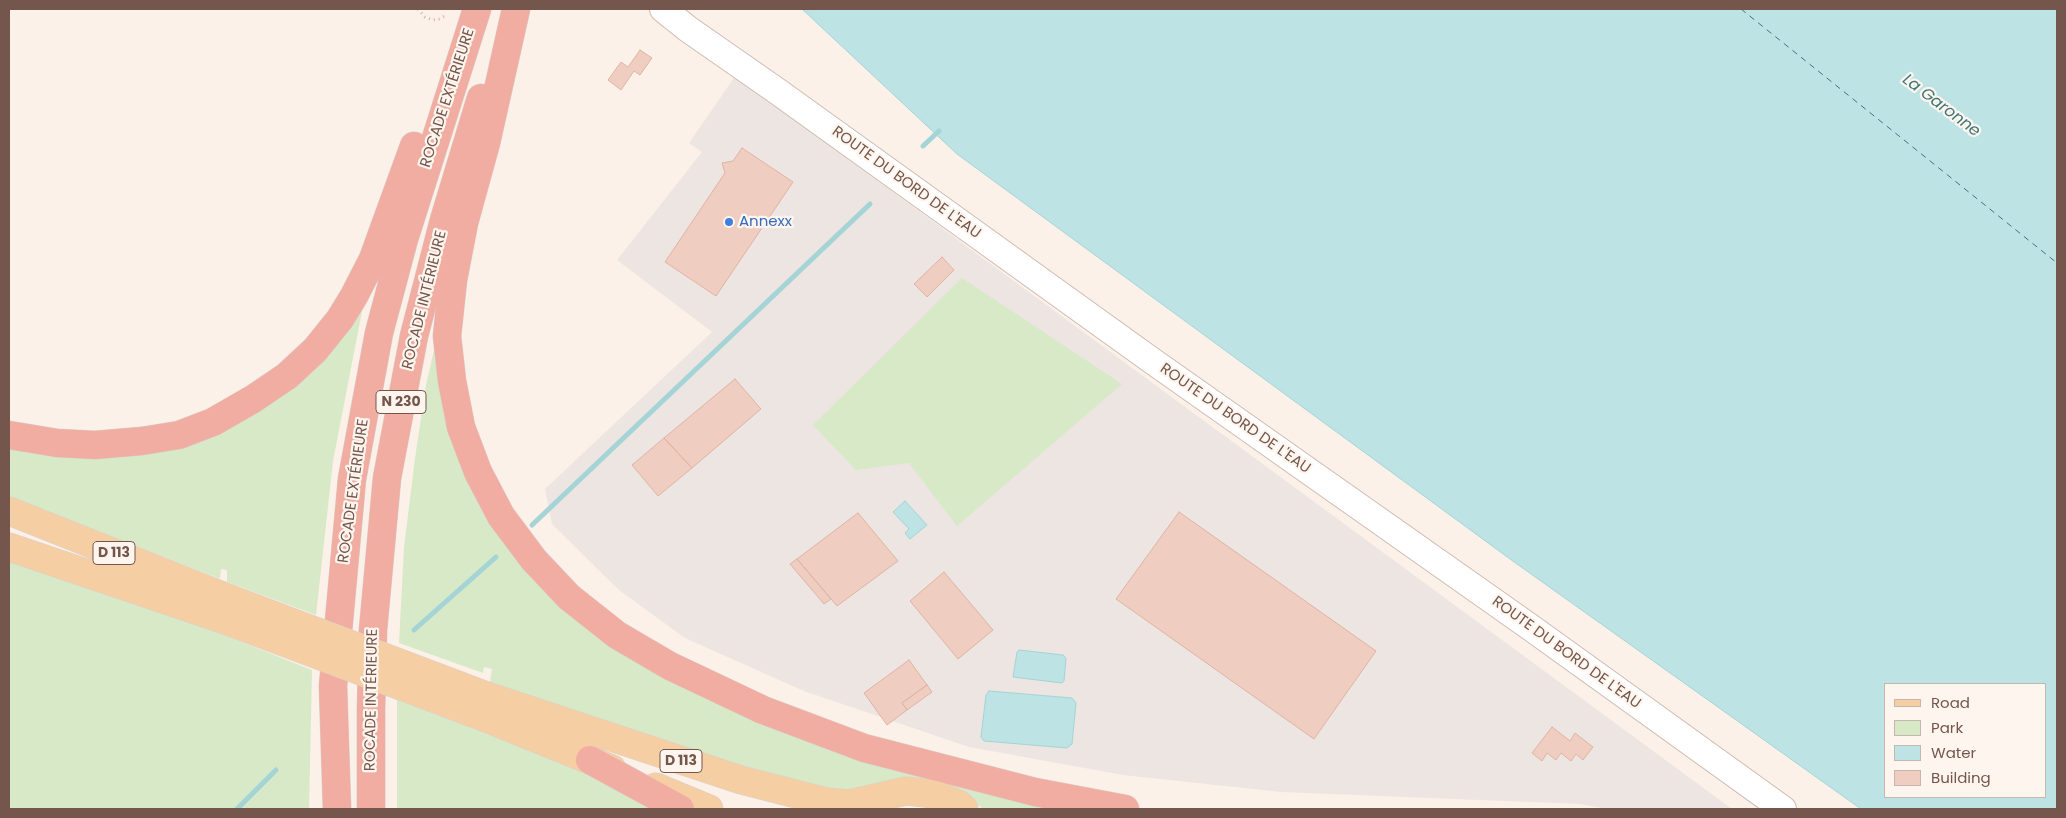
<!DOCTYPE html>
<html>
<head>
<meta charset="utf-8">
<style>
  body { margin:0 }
  #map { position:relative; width:2066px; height:818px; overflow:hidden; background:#fbf1e8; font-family:Poppins,sans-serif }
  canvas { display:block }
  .frame { position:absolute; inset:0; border:10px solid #74564d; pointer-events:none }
  .legend { position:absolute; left:1884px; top:683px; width:162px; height:115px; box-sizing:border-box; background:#fef6ee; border:1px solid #c7b6ae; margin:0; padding:6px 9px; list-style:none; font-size:15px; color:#74564d }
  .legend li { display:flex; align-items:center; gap:10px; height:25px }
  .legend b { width:25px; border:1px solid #c7b6ae }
</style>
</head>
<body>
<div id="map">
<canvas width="2066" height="818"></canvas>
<div class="frame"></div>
<ul class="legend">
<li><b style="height:6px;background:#f6cea4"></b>Road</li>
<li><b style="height:14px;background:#d8e9c7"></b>Park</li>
<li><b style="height:14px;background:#bde3e4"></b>Water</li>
<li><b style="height:14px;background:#efcec1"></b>Building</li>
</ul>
</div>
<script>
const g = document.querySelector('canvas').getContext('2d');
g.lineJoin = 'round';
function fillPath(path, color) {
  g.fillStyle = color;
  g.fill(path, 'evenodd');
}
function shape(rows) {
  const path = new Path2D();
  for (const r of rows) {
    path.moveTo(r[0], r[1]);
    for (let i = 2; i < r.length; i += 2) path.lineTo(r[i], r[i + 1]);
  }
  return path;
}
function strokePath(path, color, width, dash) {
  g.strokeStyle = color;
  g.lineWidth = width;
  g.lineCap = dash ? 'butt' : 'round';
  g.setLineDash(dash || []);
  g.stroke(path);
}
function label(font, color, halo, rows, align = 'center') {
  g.font = font + ' Poppins,sans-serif';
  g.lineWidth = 4.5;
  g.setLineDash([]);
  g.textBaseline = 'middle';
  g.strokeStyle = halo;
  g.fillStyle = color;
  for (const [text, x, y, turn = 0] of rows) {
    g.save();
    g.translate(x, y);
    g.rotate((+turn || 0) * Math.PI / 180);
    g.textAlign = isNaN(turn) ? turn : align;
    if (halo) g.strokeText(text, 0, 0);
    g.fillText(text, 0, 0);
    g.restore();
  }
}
const industrial = shape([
  [736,75,769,101,1732,809,1607,809,1580,804,1281,792,1123,775,969,747,804,691,685,638,619,590,552,524,545,489,712,332,617,260,702,152,689,143]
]);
const green = shape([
  [962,278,1122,384,957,526,909,463,856,470,813,425],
  [364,301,333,461,316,615,227,582,227,570,221,569,220,579,9,497,9,447,175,446],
  [440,337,476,490,640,659,1082,809,983,809,959,790,843,795,741,769,599,721,490,682,492,669,484,667,483,673,399,643,404,547,415,458,426,385,434,350],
  [9,559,204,627,312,670,309,809,9,809],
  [397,700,490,734,588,774,662,809,397,809]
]);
const water = shape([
  [802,9,2057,9,2057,809,1861,809,1510,559,957,154,802,9],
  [1885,684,2045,684,2045,797,1885,797,1885,684],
  [905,501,927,525,910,539,905,533,909,529,893,512,905,501],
  [1019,650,1063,655,1066,658,1064,681,1062,683,1013,677,1017,652,1019,650],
  [989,691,1072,698,1076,703,1072,744,1067,748,984,741,981,737,986,695,989,691]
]);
const stream = shape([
  [923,146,939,131],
  [532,525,870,204],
  [414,630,496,557],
  [237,809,276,770]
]);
const ferry = shape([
  [1741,9,2057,263]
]);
const building = shape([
  [640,50,652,58,640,75,634,71,621,90,608,80,621,62,628,67,640,50],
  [742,148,793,182,716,296,665,262,725,173,722,163,733,161,742,148],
  [942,257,954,270,927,297,914,284,942,257],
  [735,379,761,409,692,468,664,438,735,379],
  [664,438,692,468,658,496,632,465,664,438],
  [1179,512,1376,651,1314,739,1116,599,1179,512],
  [858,513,898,561,837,606,797,559,858,513],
  [797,559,831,599,824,604,790,564,797,559],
  [944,572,993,630,958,659,910,601,944,572],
  [909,660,927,685,902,703,907,710,887,725,864,693,909,660],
  [927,685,932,692,907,710,902,703,927,685],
  [1552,727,1570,741,1575,733,1593,747,1583,760,1576,754,1571,761,1561,753,1556,760,1547,753,1542,761,1532,753,1552,727]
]);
const path = shape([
  [418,9,425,17,432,20,439,19,447,15]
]);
const minor = shape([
  [663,9,688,29,777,91,1151,360,1530,627,1783,809]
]);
const major = shape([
  [9,511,220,595],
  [9,547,219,618],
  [487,696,741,780,827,802,849,804,906,791,933,794,958,804,964,809],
  [486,718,612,769],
  [656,787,709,809]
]);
const highway = shape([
  [516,9,486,143,464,223,453,280,447,336,452,381,461,427,478,472,501,516,534,560,569,597,617,635,670,666,763,710,864,748,1035,792,1125,809],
  [9,435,57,443,95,445,142,441,179,435,213,422,253,399,287,376,315,350,340,319,354,296,373,259,414,146],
  [590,760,680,809],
  [337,809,333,686,352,479,379,333,404,239,477,9],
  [371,809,371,709,373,630,387,478,414,336,444,220,481,98]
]);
const majorBridge = shape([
  [220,595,487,696],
  [219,618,486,718]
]);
const markers = [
  [729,222,5,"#3f7fe0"]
];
const shields = [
  [401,402,50],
  [114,553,42],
  [681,761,42]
];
const shieldNames = [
  ["N 230",401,402],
  ["D 113",114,553],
  ["D 113",681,761]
];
const streetNames = [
  ["ROCADE EXTÉRIEURE",448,98,-72],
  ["ROUTE DU BORD DE L'EAU",906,183,36],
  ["ROCADE INTÉRIEURE",425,300,-76],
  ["ROUTE DU BORD DE L'EAU",1235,419,35],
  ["ROCADE EXTÉRIEURE",354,491,-82],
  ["ROUTE DU BORD DE L'EAU",1566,653,36],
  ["ROCADE INTÉRIEURE",372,700,-89]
];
const shopNames = [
  ["Annexx",739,222]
];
const waterNames = [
  ["La Garonne",1941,106,37]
];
fillPath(industrial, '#ece5e1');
fillPath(green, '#d8e9c7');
fillPath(water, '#bde3e4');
strokePath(water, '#a4d4d6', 1);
strokePath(stream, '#a4d4d6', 5);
strokePath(ferry, '#417678', 1, [6, 5]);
fillPath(building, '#efcec1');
strokePath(building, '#e1b3a2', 1);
strokePath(minor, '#cfbab1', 28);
strokePath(major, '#d8d0cd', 29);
strokePath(highway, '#d8d0cd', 29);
strokePath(path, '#d5b1a4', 3, [1, 4]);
strokePath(minor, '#fff', 26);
strokePath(major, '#f6cea4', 28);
strokePath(highway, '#f2ada2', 28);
strokePath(majorBridge, '#d8d0cd', 29, []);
strokePath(majorBridge, '#f6cea4', 28);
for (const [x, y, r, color] of markers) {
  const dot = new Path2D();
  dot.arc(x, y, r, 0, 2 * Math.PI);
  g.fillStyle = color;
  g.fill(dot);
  strokePath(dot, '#fef6ee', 2);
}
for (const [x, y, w] of shields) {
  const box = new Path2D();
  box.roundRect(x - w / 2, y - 11.5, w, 23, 4);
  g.fillStyle = '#fef6ee';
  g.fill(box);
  strokePath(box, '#74564d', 1);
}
label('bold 14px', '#74564d', null, shieldNames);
label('15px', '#74564d', '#fef6ee', streetNames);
label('15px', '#366cbe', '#fef6ee', shopNames, 'left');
label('italic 16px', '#417678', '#fef6ee', waterNames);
</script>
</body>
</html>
